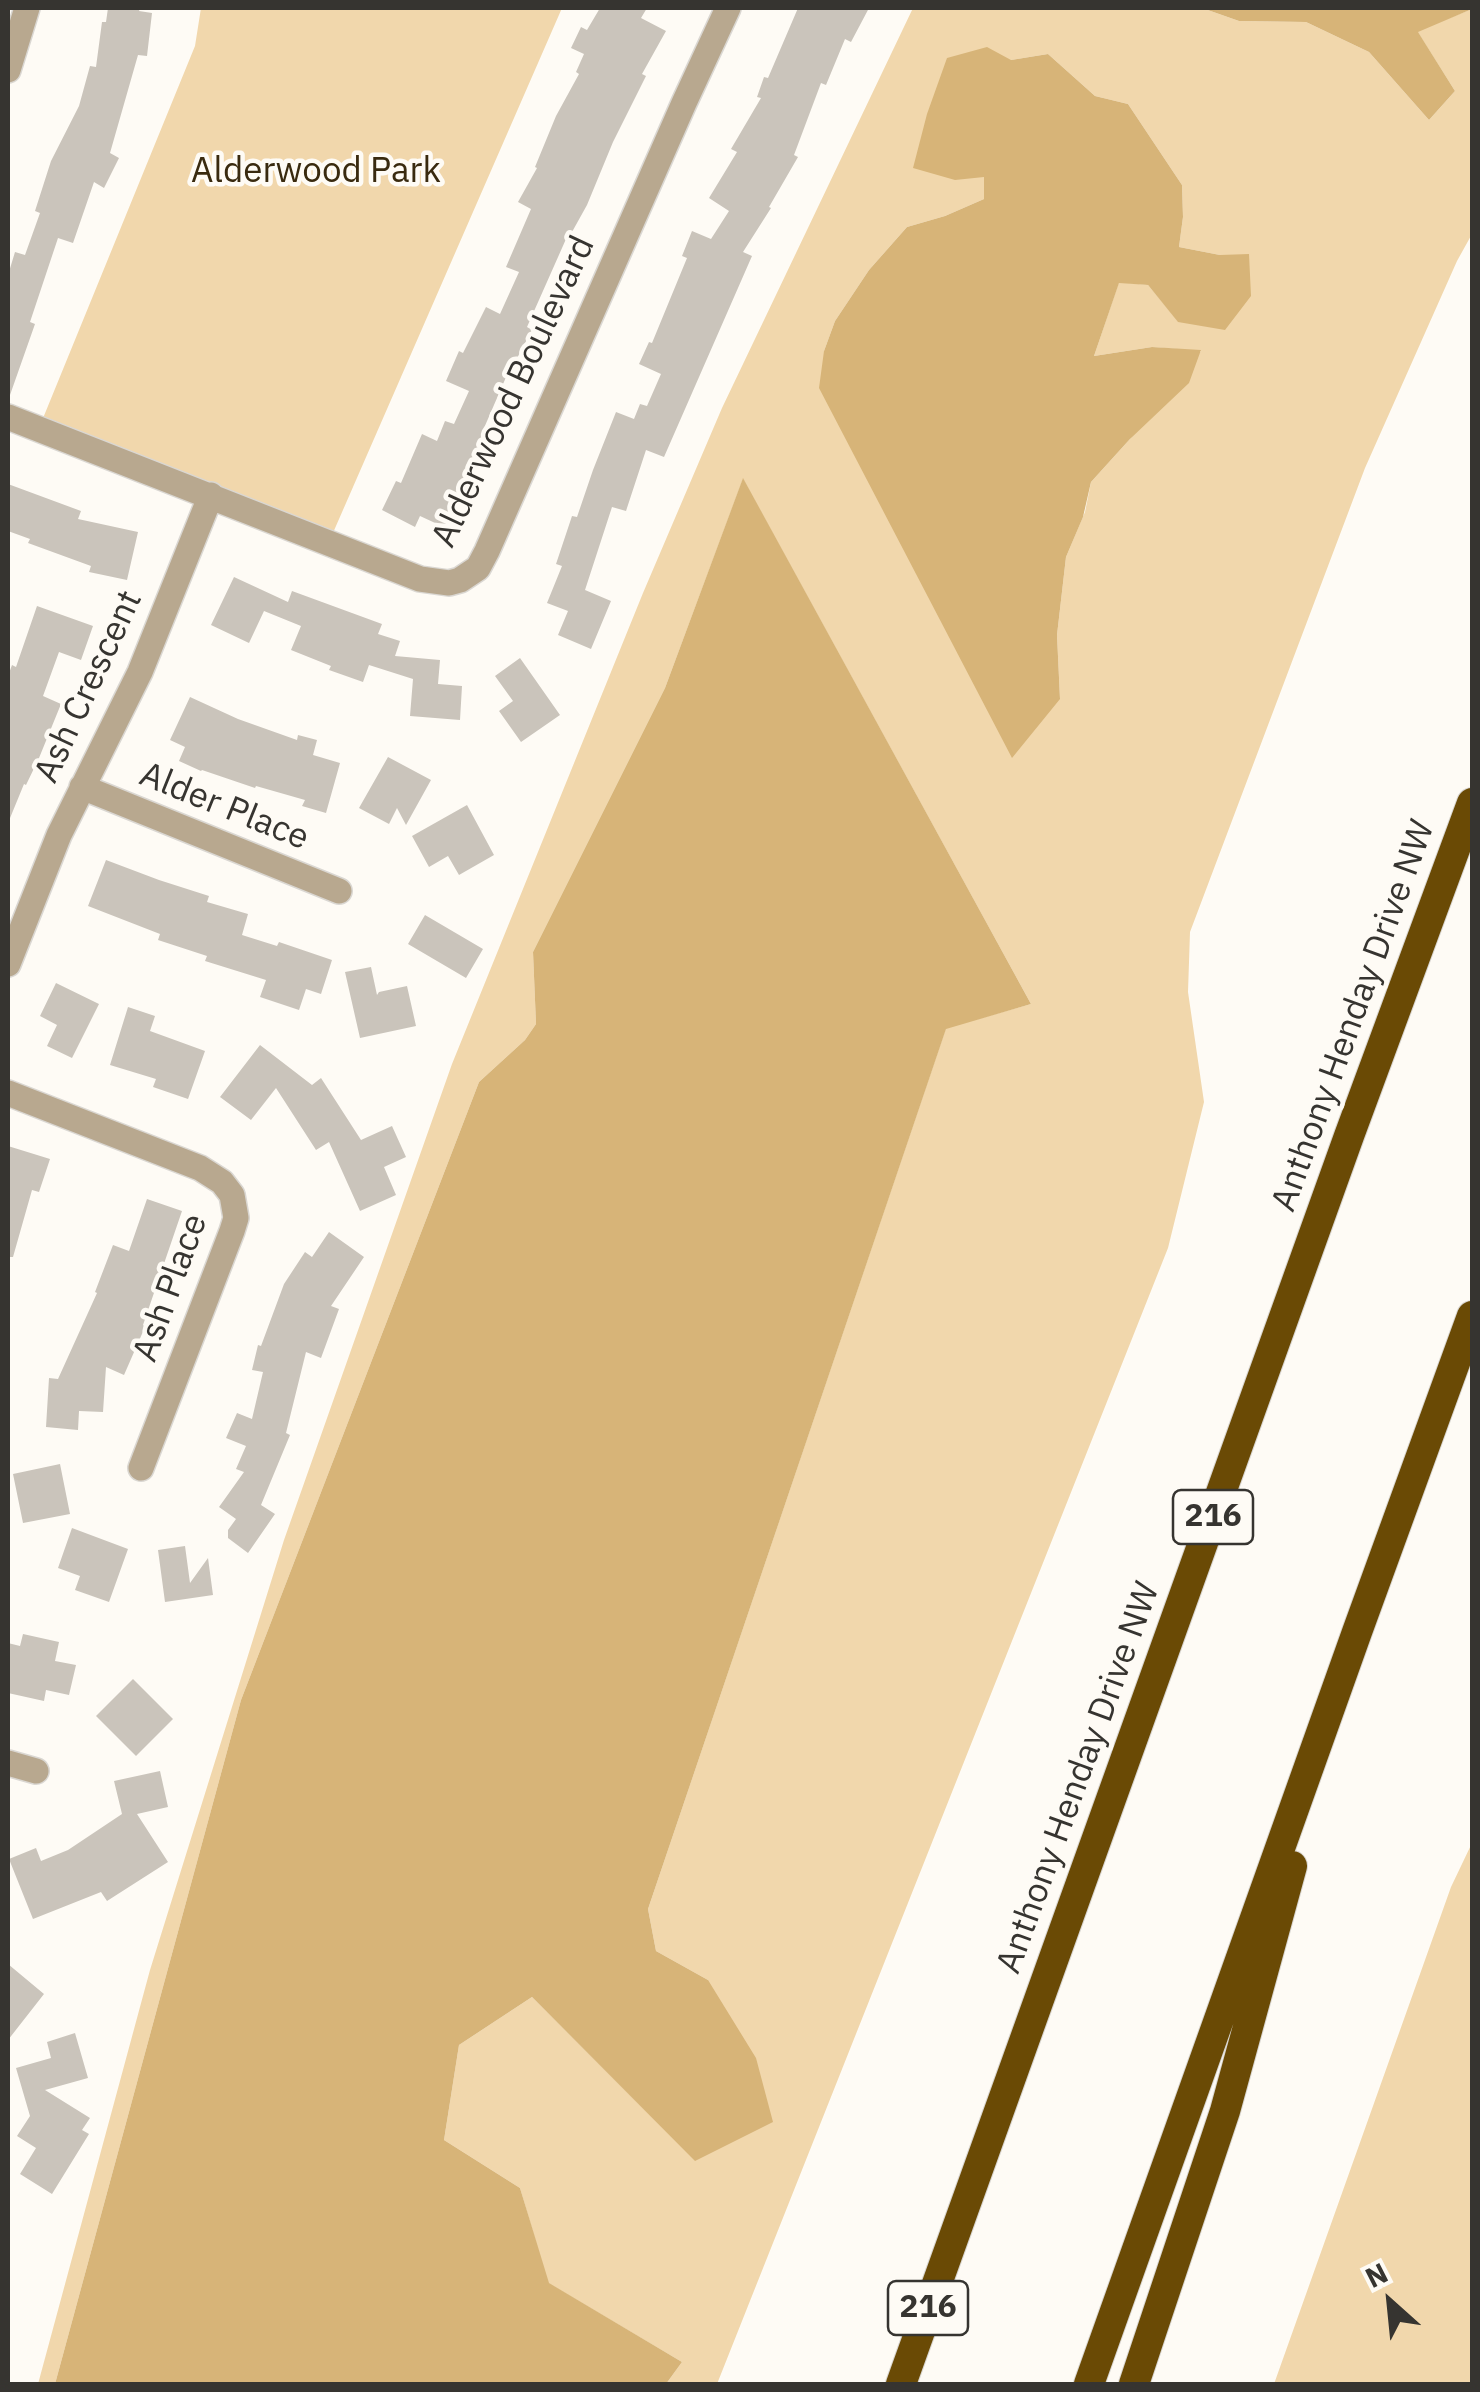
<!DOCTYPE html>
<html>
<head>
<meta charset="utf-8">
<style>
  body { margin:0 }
  #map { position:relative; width:1480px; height:2392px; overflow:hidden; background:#fefbf5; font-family:"IBM Plex Sans",sans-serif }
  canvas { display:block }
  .frame { position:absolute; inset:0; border:10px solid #363430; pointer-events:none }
  .north { position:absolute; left:1340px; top:2252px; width:100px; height:100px; -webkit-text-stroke:8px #fefbf5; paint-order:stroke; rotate:333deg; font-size:28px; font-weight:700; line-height:40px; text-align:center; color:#363430 }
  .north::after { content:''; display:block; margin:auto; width:35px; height:45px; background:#363430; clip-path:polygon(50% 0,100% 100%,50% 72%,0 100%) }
</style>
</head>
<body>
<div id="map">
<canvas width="1480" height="2392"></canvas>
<div class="frame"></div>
<div class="north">N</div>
</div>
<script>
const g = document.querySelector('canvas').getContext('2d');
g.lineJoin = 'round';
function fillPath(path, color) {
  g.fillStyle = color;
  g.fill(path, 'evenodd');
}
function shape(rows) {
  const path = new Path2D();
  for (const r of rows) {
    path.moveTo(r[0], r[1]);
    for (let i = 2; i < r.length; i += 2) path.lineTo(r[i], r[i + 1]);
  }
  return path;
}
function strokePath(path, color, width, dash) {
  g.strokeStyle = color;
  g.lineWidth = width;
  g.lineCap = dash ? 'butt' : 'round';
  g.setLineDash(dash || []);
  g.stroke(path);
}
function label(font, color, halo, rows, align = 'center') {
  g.font = font + ' "IBM Plex Sans",sans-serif';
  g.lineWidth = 9;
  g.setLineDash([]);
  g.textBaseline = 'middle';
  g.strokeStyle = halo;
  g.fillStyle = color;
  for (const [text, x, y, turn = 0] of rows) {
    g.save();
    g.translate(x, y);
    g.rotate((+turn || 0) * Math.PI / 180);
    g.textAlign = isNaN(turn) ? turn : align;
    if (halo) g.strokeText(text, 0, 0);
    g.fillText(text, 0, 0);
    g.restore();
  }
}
const green = shape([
  [201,8,562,8,329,542,39,428,195,46],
  [913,8,1202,8,1239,21,1306,22,1369,52,1429,120,1455,91,1417,31,1472,9,1472,234,1457,261,1365,468,1190,932,1188,992,1204,1102,1168,1248,717,2384,666,2384,682,2362,548,2283,520,2188,444,2140,459,2045,532,1997,695,2160,708,1980,656,1951,648,1909,946,1028,1031,1004,743,479,665,688,533,952,536,1024,525,1040,479,1082,241,1700,55,2384,38,2384,150,1970,284,1540,452,1064,643,593,722,408],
  [1048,54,1095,96,1128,104,1182,185,1183,217,1179,247,1220,255,1249,255,1179,322,1148,285,1119,282,1094,356,1152,347,1201,351,1130,439,1091,482,1085,512,1066,557,1057,635,1060,699,824,351,835,321,869,270,907,227,945,216,984,199,984,177,1011,60],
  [1472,1843,1472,2384,1274,2384,1451,1887]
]);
const forest = shape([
  [1202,8,1472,8,1472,9,1418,32,1455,91,1429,120,1369,52,1306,22,1239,21],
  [987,47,1011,60,1048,54,1095,96,1128,104,1182,185,1183,217,1179,247,1220,255,1249,254,1251,296,1225,330,1178,322,1148,285,1119,283,1094,356,1152,347,1201,350,1189,383,1130,439,1091,482,1083,517,1066,557,1057,635,1060,699,1012,758,819,388,824,351,835,321,869,270,907,227,945,216,984,199,984,177,955,180,913,168,927,114,947,58],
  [743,478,1031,1004,946,1029,648,1909,656,1951,708,1980,756,2058,773,2122,695,2161,532,1997,459,2045,444,2140,520,2188,549,2283,682,2362,666,2384,55,2384,241,1700,479,1082,525,1040,536,1024,533,952,665,688]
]);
const building = shape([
  [108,8,140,8,139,11,152,13,147,56,138,55,110,153,119,158,104,188,94,182,73,243,58,238,30,322,35,324,10,395,8,394,8,275,15,252,25,255,40,213,35,211,51,161,79,106,90,66,96,67,102,22,106,22],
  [600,8,647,8,641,18,666,31,642,74,646,76,613,142,587,205,572,232,570,230,527,327,532,330,515,362,513,361,481,435,484,436,458,500,460,501,446,528,420,516,415,527,382,510,396,481,401,483,422,434,437,441,445,421,454,424,469,391,446,381,459,351,463,353,486,307,500,314,519,272,506,267,531,209,518,202,537,168,535,167,556,116,579,74,576,72,584,54,571,48,581,27,587,30],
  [798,8,869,8,851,42,845,39,826,85,821,83,794,155,798,157,769,207,771,208,743,252,752,256,664,457,646,450,626,511,612,507,585,590,611,601,591,649,558,635,568,611,547,603,562,566,556,564,572,516,577,517,593,470,616,412,634,419,640,404,647,406,661,374,639,364,649,342,652,343,687,258,682,256,692,231,711,239,729,211,709,198,737,152,731,149,761,98,757,97,764,77,768,78],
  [8,484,81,511,78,519,138,532,127,580,89,572,91,566,28,543,30,539,8,531],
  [234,577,288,602,292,591,382,624,378,634,400,641,395,656,440,660,438,684,462,686,460,720,410,716,413,679,369,665,363,682,329,670,331,666,291,650,301,626,264,611,249,643,211,625],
  [37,606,93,626,81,660,59,652,43,696,61,704,39,758,26,785,24,784,8,823,8,676,12,665,16,667],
  [520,658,560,715,521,742,499,711,513,701,495,676],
  [190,697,238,719,297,740,298,735,317,740,313,755,340,763,326,813,302,806,305,800,256,786,255,788,202,770,201,771,179,761,185,747,170,740],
  [388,757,431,780,406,825,397,808,389,824,359,808],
  [467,805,494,855,459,875,448,856,429,867,412,836],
  [106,860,159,880,209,896,207,902,248,914,242,935,277,946,279,942,332,960,321,994,306,989,299,1010,260,997,266,980,205,961,207,956,158,940,160,934,88,906],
  [425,915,483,949,466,978,408,944],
  [371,967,377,995,379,992,407,986,416,1026,360,1038,345,972],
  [56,983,99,1004,72,1058,47,1046,57,1025,40,1016],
  [128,1007,155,1016,150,1031,205,1051,188,1099,153,1087,156,1079,110,1065],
  [260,1045,312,1085,321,1078,361,1140,392,1126,406,1157,384,1167,396,1195,360,1211,329,1142,316,1150,276,1088,251,1120,220,1097],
  [8,1146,50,1159,39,1192,32,1190,13,1257,8,1257],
  [147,1199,182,1211,143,1325,145,1327,124,1375,106,1367,103,1412,79,1411,78,1430,46,1427,49,1378,58,1379,97,1293,95,1292,113,1245,129,1251],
  [329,1232,364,1257,331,1306,339,1309,321,1358,306,1352,286,1433,290,1435,261,1505,275,1514,248,1553,228,1538,228,1530,236,1519,219,1507,244,1472,236,1469,246,1446,226,1438,237,1413,252,1419,263,1372,252,1370,258,1345,261,1346,284,1284,305,1252,312,1257],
  [60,1464,70,1514,23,1523,13,1474],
  [72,1528,128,1549,109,1602,75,1590,80,1576,58,1568],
  [185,1546,190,1583,208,1558,213,1595,165,1602,158,1550],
  [23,1634,59,1642,55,1661,76,1665,69,1695,46,1690,44,1701,8,1693,8,1643,20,1646],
  [133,1679,173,1719,136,1756,96,1716],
  [160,1771,168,1807,137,1814,168,1862,107,1901,101,1892,33,1919,9,1859,36,1848,41,1861,68,1850,122,1814,114,1781],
  [8,1964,44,1994,8,2040],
  [75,2033,88,2078,45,2090,90,2118,82,2130,89,2134,52,2194,20,2174,36,2148,17,2136,30,2116,16,2068,51,2058,47,2042]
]);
const minor = shape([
  [8,70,27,8],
  [8,417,420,579,449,583,460,580,478,568,487,551,684,103,728,8],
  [82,787,339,891],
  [8,964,59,835,140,672,211,495],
  [8,1093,200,1168,222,1182,232,1195,236,1218,232,1231,141,1468],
  [8,1763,36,1771]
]);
const highway = shape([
  [901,2384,1349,1136,1472,803],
  [1089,2384,1357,1632,1472,1316],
  [1134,2384,1225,2111,1292,1866]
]);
const shields = [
  [1213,1517,80],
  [928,2308,80]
];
const shieldNames = [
  ["216",1213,1517],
  ["216",928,2308]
];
const parkNames = [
  ["Alderwood Park",316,172]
];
const streetNames = [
  ["Alderwood Boulevard",514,392,-65],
  ["Ash Crescent",89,687,-65],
  ["Alder Place",224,807,22],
  ["Anthony Henday Drive NW",1354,1016,-70],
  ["Ash Place",171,1288,-70],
  ["Anthony Henday Drive NW",1079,1778,-70]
];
fillPath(green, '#f1d7ac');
fillPath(forest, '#d7b478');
fillPath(building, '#cac4bb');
strokePath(minor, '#dad7d2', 28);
strokePath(highway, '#dad7d2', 32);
strokePath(minor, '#b8a88f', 25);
strokePath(highway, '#6a4a05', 30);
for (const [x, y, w] of shields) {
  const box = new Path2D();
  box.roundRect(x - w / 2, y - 27, w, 54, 8);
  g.fillStyle = '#fefbf5';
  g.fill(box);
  strokePath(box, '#363430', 2.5);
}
label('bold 32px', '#363430', null, shieldNames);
label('35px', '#392a0f', '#fefbf5', parkNames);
label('35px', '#363430', '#fefbf5', streetNames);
</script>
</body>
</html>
